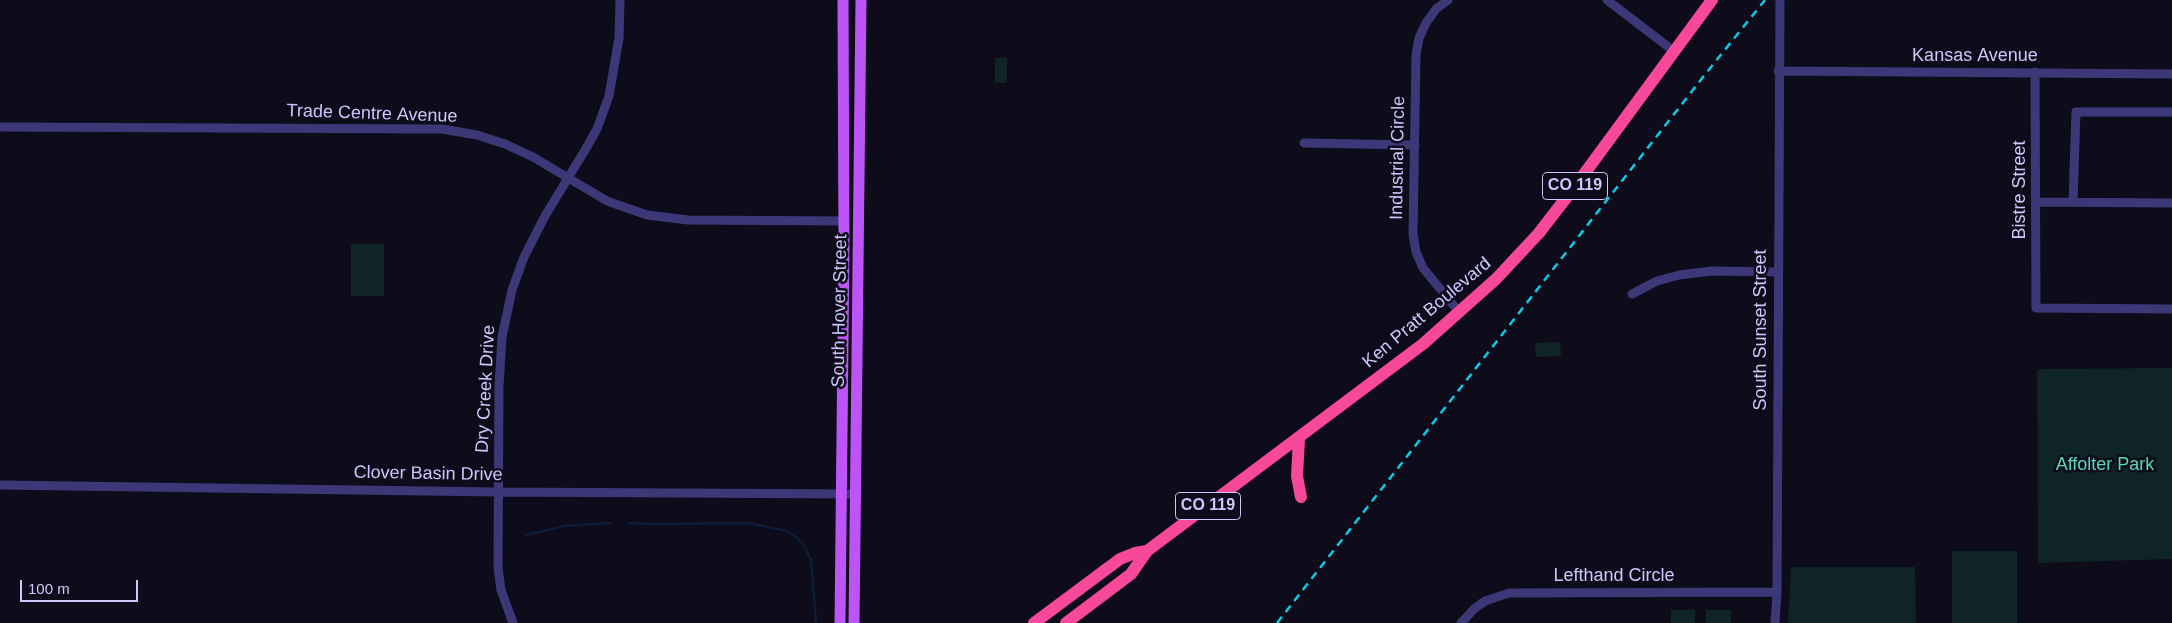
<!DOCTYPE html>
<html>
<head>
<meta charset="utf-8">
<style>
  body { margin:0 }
  #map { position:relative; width:2172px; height:623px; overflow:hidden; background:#0e0b1a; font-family:Helvetica,sans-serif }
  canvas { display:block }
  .scale { position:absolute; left:20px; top:580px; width:118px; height:22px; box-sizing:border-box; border:2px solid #cec7fd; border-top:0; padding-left:6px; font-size:15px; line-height:18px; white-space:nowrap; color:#cec7fd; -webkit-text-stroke:4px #0e0b1a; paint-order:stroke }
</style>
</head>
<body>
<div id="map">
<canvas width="2172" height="623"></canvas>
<div class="scale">100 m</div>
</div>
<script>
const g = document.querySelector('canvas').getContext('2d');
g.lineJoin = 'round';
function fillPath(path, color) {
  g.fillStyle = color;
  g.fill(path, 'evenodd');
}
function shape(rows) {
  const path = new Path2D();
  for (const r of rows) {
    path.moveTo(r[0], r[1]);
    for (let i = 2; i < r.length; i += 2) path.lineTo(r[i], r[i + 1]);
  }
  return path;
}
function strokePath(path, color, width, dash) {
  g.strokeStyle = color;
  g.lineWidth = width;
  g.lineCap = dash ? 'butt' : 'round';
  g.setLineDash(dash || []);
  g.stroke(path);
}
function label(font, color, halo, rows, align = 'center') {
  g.font = font + ' Helvetica,sans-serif';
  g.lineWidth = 5;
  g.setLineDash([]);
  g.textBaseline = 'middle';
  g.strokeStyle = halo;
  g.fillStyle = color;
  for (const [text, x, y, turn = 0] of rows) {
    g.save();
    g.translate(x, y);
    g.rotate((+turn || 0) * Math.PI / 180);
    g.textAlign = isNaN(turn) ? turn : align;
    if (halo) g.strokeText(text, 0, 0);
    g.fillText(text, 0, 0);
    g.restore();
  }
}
const green = shape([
  [995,58,1007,58,1007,83,995,83],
  [351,244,384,244,384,296,351,296],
  [1560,342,1561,356,1536,357,1535,343],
  [2172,368,2172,559,2038,563,2037,369],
  [1952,551,2017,551,2017,623,1952,623],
  [1791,567,1915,567,1916,623,1788,623],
  [1671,610,1695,610,1695,623,1671,623],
  [1706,610,1731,610,1731,623,1706,623]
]);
const stream = shape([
  [629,523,656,524,748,523,787,531,802,542,811,560,816,623],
  [526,535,564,526,610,523]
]);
const minor = shape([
  [1448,0,1436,9,1426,23,1419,38,1416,55,1413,234,1416,252,1423,268,1460,313],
  [1607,0,1675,52],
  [1778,71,2172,74],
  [2035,72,2036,308,2172,309],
  [0,127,442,129,477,135,505,144,533,157,607,201,647,215,688,220,844,221],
  [1304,143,1415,145],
  [2073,201,2076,112,2172,112],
  [2036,202,2172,203],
  [1632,294,1657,281,1679,275,1712,271,1778,272],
  [0,485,498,492,855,494],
  [513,623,501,590,498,568,499,386,502,337,512,290,524,257,545,216,585,150,597,129,609,96,619,38,620,0],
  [1461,623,1474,609,1485,601,1509,593,1777,592],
  [1775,623,1777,592,1780,0]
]);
const major = shape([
  [840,623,844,244,843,0],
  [854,623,861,0]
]);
const highway = shape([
  [1299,439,1297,476,1301,497],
  [1034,623,1120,559,1135,553,1147,551],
  [1066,623,1131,574,1147,551,1423,344,1496,279,1539,233,1576,185,1712,0]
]);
const rail = shape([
  [1277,623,1703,77,1765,0]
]);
const shields = [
  [1575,186,65],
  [1208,506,65]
];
const shieldNames = [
  ["CO 119",1575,186],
  ["CO 119",1208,506]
];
const streetNames = [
  ["Kansas Avenue",1975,56],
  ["Trade Centre Avenue",372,114,2],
  ["Industrial Circle",1398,158,-89],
  ["Bistre Street",2020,190,-90],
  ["South Hover Street",840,311,-89],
  ["Ken Pratt Boulevard",1427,313,-40],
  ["South Sunset Street",1761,330,-90],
  ["Dry Creek Drive",486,389,-87],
  ["Clover Basin Drive",428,474,1],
  ["Lefthand Circle",1614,576]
];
const parkNames = [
  ["Affolter Park",2105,465]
];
fillPath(green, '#0f2424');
strokePath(stream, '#0c1c39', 2.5);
strokePath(minor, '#3c3878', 9);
strokePath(major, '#bd54f7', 11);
strokePath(highway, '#f74899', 12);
strokePath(rail, '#0acce6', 2.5, [8, 6]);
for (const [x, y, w] of shields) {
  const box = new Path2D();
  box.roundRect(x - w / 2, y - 13.5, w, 27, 4);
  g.fillStyle = '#0e0b1a';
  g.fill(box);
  strokePath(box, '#cec7fd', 1);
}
label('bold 16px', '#cec7fd', null, shieldNames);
label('18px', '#cec7fd', '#0e0b1a', streetNames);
label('18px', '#58d8ba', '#0e0b1a', parkNames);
</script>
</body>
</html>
